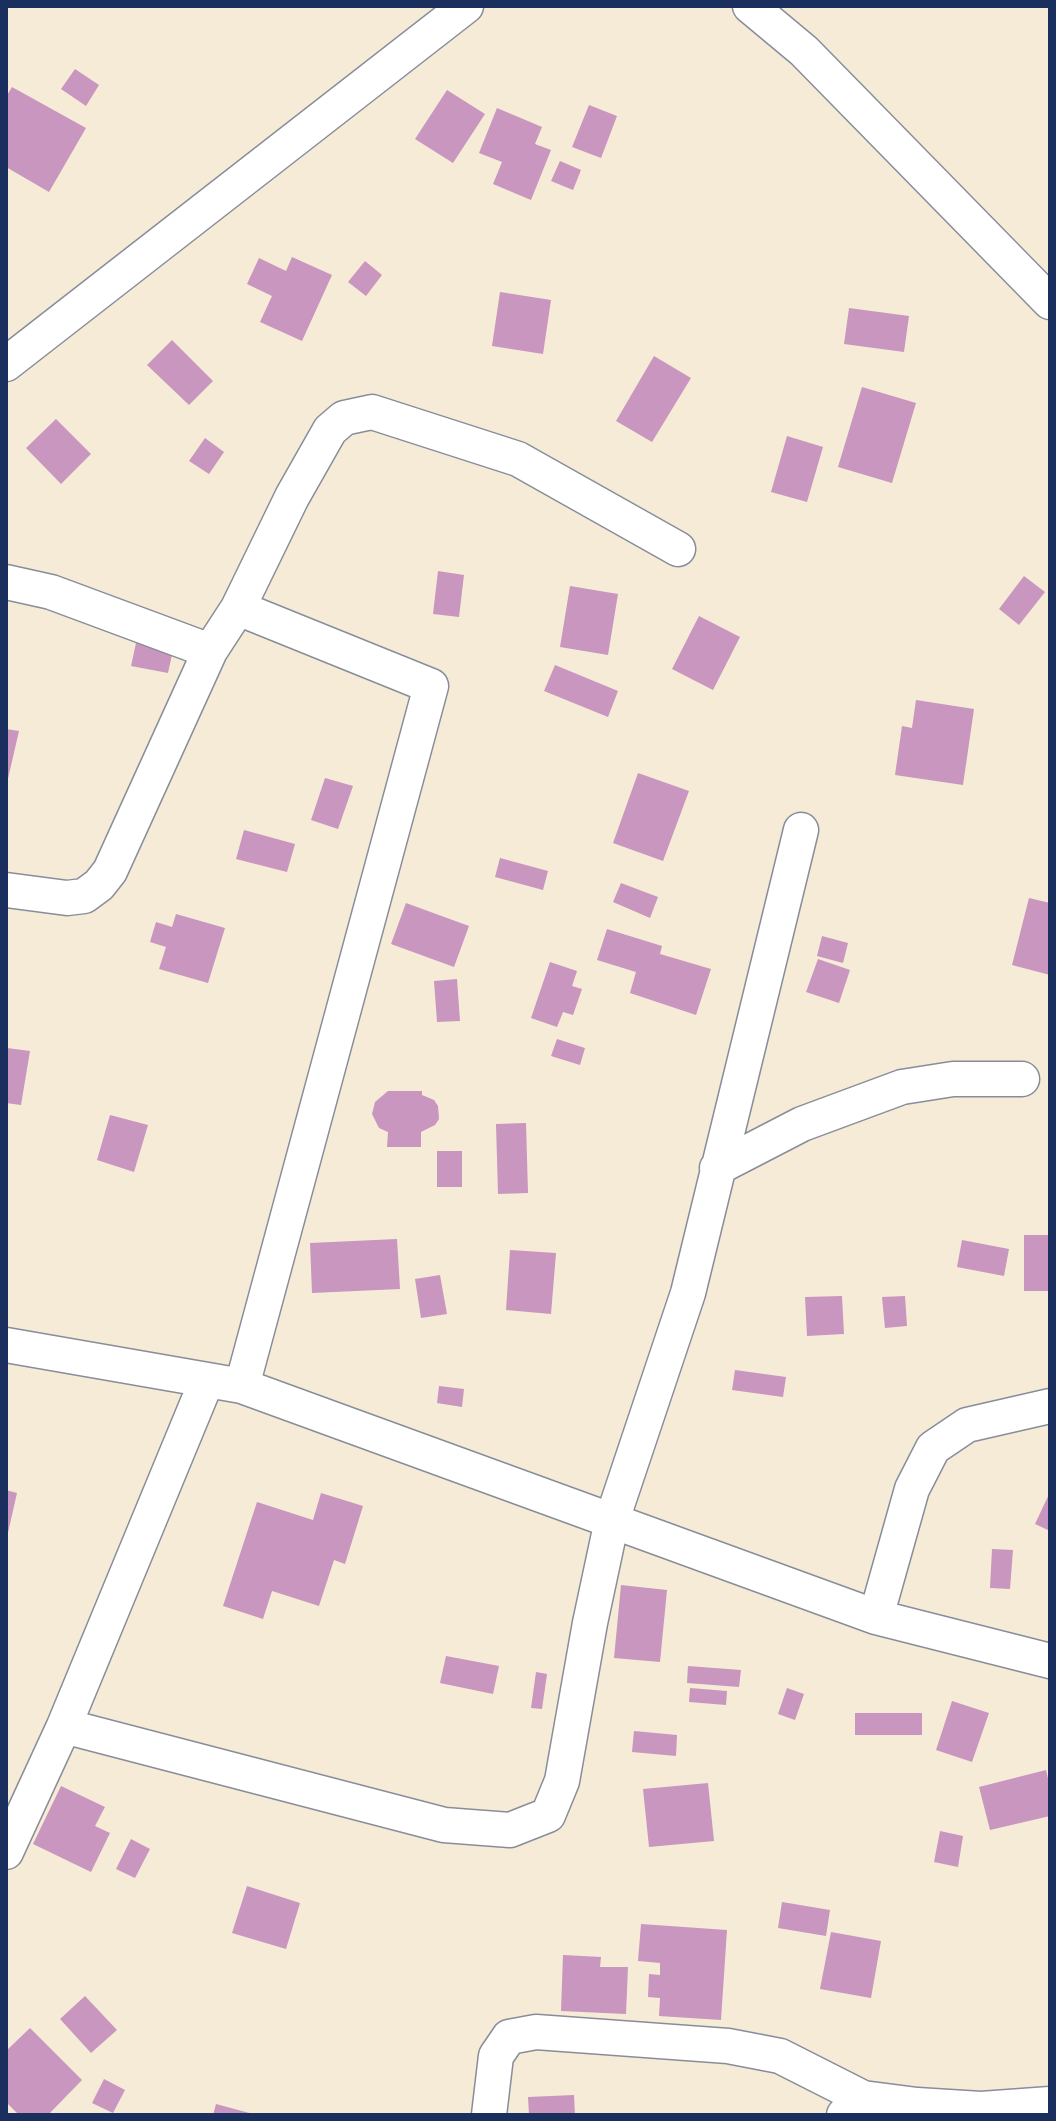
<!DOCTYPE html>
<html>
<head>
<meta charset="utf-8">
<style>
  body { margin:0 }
  #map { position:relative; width:1056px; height:2121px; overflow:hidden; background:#f6ebd6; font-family:"Gentium Book Plus",serif }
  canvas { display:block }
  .frame { position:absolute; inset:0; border:8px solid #1b2f5e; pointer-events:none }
</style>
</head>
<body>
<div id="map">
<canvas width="1056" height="2121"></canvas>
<div class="frame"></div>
</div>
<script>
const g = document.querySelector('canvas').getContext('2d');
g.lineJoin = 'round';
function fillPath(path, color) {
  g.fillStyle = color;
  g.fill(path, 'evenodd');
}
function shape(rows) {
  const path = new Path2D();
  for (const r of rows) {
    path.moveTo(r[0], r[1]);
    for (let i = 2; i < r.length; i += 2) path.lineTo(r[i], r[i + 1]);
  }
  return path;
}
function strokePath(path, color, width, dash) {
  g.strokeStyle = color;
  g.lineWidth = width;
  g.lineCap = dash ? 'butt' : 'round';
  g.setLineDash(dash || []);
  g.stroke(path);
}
const building = shape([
  [75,69,99,85,86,106,61,89],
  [12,87,86,128,49,192,6,167,8,139,6,138,6,97],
  [447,90,485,114,453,163,415,139],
  [589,105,617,116,601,158,572,147],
  [497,108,542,127,535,144,551,150,531,200,493,184,502,162,479,153],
  [560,161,581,170,573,190,551,181],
  [292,257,332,275,302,341,260,322,272,296,247,284,259,258,286,271],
  [365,261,382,275,366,296,348,282],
  [500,292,551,300,543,354,492,346],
  [849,308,909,316,904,352,844,344],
  [172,340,213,381,189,405,147,365],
  [654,356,691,378,652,442,616,421],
  [862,387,916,403,892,483,838,467],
  [56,419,91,454,61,484,26,448],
  [787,436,823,447,807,502,771,492],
  [205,438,224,452,209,474,189,461],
  [438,571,464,575,459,617,433,614],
  [1024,576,1045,592,1019,625,999,609],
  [570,586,618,594,608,655,560,647],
  [699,616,740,637,713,690,672,669],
  [136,643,173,650,168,673,131,666],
  [555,665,618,691,608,717,544,691],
  [916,700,974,709,963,785,895,775,902,726,912,728],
  [6,729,19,731,7,783,6,782],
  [638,773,689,791,663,861,613,843],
  [325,778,353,786,338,829,311,820],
  [244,830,295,844,287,872,236,859],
  [500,858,548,871,543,890,495,877],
  [621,883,658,897,650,918,613,902],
  [1029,898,1050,903,1050,975,1012,965],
  [406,903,469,926,454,967,391,944],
  [176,914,225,928,208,983,159,969,166,947,150,942,156,922,172,927],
  [607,929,662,946,660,954,711,969,696,1015,630,993,636,972,597,960],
  [822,936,848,943,843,963,817,956],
  [818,959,850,970,839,1003,806,992],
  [550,962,577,971,572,986,582,989,573,1015,563,1012,557,1027,531,1018],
  [457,979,460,1021,437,1022,434,981],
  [557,1039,585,1048,580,1065,551,1056],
  [7,1048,30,1051,21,1105,6,1103],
  [388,1091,422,1091,422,1095,434,1100,438,1106,439,1119,435,1125,421,1132,421,1147,387,1147,388,1132,379,1128,372,1114,375,1102],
  [110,1115,148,1125,134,1172,97,1160],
  [526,1123,528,1193,498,1194,496,1124],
  [437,1151,462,1151,462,1187,437,1187],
  [1024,1235,1050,1235,1050,1291,1024,1291],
  [397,1239,400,1289,312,1293,310,1243],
  [962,1240,1009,1249,1004,1276,957,1267],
  [510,1250,556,1253,551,1314,506,1310],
  [440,1275,447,1314,421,1318,415,1279],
  [842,1296,844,1334,807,1336,805,1297],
  [905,1296,907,1326,885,1328,882,1297],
  [735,1370,786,1377,783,1397,732,1390],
  [439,1386,464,1389,462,1407,437,1403],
  [6,1490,17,1493,7,1537,6,1536],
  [1050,1492,1050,1531,1035,1524],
  [321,1493,363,1506,345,1564,334,1560,319,1606,272,1591,263,1619,223,1606,257,1502,313,1520],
  [992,1549,1013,1550,1010,1589,990,1588],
  [621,1585,667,1590,660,1662,614,1658],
  [446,1656,499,1666,493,1694,440,1683],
  [688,1666,741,1670,739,1687,687,1683],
  [536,1672,547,1674,542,1709,531,1708],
  [690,1688,727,1691,726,1705,689,1702],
  [787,1688,804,1694,795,1720,778,1714],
  [952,1701,989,1713,972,1762,936,1750],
  [855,1713,922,1713,922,1735,855,1735],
  [634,1731,677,1735,676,1756,632,1752],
  [1046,1770,1050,1787,1050,1816,990,1830,979,1787],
  [708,1783,714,1841,649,1847,643,1789],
  [61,1786,105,1807,95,1826,110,1833,91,1872,33,1844],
  [940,1831,963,1836,958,1867,934,1862],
  [131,1839,150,1849,135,1878,116,1869],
  [247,1886,300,1903,286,1949,232,1933],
  [782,1902,830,1910,826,1936,778,1928],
  [641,1924,727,1930,721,2020,659,2016,660,1998,648,1997,649,1974,660,1975,660,1963,638,1961],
  [831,1932,881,1941,871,1998,820,1989],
  [563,1955,601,1957,600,1967,628,1967,626,2014,561,2011],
  [85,1996,117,2030,91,2053,60,2019],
  [30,2028,82,2080,48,2115,19,2115,6,2102,6,2051],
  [104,2079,125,2090,113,2113,92,2103],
  [574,2095,575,2115,529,2115,528,2097],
  [216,2104,253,2114,253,2115,213,2115]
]);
const minor = shape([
  [750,6,804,51,1050,302],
  [6,364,466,6],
  [6,582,51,592,210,651],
  [238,608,431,686,242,1386],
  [6,890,67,898,84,896,99,885,110,871,210,651,238,608,292,497,330,430,344,418,372,412,518,459,678,549],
  [717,1168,802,1124,902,1087,953,1079,1022,1079],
  [6,1345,242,1386,876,1617,1050,1661],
  [876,1617,912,1489,933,1448,967,1425,1050,1406],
  [64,1726,444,1825,510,1830,548,1815,562,1781,590,1623,612,1520,688,1293,801,830],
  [6,1852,64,1726,207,1380],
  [489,2115,496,2056,509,2037,536,2032,728,2046,780,2056,863,2098],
  [844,2115,863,2098,917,2105,981,2109,1050,2104]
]);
fillPath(building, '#c896bf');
strokePath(minor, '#888d9a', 37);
strokePath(minor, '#fff', 34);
</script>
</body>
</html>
